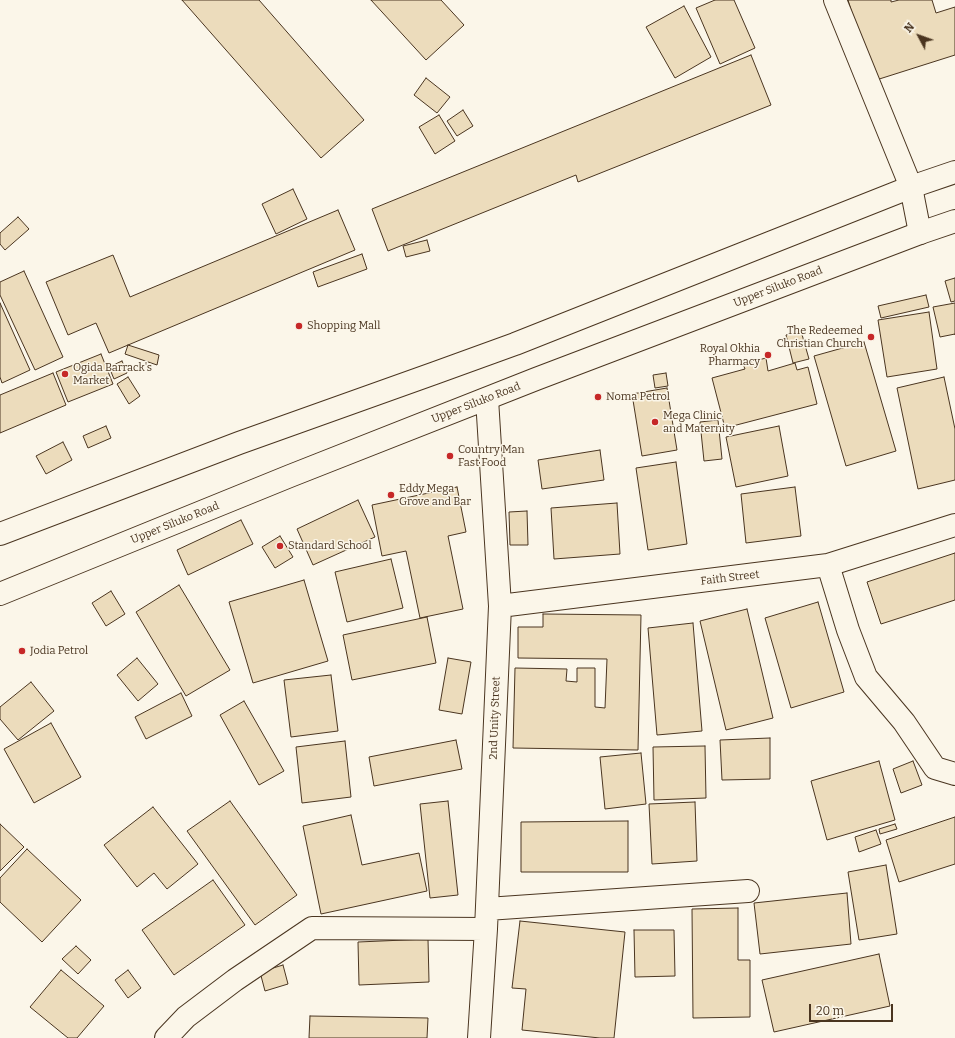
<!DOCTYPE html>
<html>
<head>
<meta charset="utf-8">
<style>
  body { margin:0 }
  #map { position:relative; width:955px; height:1038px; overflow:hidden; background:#fbf6e9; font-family:Bitter,serif }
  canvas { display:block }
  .north { position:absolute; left:899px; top:16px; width:40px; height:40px; -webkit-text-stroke:3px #fbf6e9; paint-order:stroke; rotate:311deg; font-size:11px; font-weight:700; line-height:16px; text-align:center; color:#4a3520 }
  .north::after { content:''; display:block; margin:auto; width:14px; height:18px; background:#4a3520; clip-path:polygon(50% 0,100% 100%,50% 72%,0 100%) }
  .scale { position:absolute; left:809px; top:1004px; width:84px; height:18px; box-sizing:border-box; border:2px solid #4a3520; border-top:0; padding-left:5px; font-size:12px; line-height:14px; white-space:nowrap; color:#4a3520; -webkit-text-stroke:3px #fbf6e9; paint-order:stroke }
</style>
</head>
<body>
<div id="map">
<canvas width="955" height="1038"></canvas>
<div class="north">N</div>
<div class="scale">20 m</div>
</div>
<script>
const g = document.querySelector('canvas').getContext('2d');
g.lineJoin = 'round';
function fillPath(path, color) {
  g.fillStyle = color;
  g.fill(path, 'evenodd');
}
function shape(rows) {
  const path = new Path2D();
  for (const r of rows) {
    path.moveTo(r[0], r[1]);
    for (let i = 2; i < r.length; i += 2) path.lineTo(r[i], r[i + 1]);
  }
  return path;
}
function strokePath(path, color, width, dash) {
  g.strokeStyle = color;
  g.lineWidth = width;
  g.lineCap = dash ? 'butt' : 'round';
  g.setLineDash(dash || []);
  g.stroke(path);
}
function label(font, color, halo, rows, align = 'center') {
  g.font = font + ' Bitter,serif';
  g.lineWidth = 3;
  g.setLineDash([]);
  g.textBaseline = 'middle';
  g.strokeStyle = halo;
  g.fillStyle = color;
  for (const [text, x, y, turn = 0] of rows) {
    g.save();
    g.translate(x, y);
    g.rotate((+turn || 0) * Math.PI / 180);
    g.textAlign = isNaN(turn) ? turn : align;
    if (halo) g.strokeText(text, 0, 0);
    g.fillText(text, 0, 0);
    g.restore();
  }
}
const building = shape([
  [182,0,259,0,364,120,321,158,182,0],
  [371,0,441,0,464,25,426,60,371,0],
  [715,0,734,0,755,48,720,64,696,8,715,0],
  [848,0,891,0,891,2,899,0,932,0,936,13,955,7,955,55,873,81,848,0],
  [684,6,711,57,675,78,646,27,684,6],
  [751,55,771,105,578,182,576,175,388,251,372,209,751,55],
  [426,78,450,97,437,113,414,95,426,78],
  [463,110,473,126,457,136,447,121,463,110],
  [439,115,455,141,435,154,419,127,439,115],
  [293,189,307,219,276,234,262,204,293,189],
  [338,210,355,250,109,353,96,323,68,335,46,282,113,255,130,297,338,210],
  [18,217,29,229,5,250,0,244,0,233,18,217],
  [427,240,430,251,406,257,403,246,427,240],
  [362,254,367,269,318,287,313,272,362,254],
  [24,271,63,357,35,370,0,295,0,282,24,271],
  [955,278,955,301,951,302,945,281,955,278],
  [926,295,929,307,881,318,878,306,926,295],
  [0,303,30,370,2,383,0,377,0,303],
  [955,303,955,335,955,334,940,337,933,307,955,303],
  [929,312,937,369,887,377,878,320,929,312],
  [801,331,809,359,793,363,786,335,801,331],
  [864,342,896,451,846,466,814,356,864,342],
  [128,345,159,355,157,365,125,354,128,345],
  [101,354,113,384,68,402,56,372,101,354],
  [766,358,768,371,795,363,797,370,808,367,817,404,725,428,712,378,745,369,743,364,766,358],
  [122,361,127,373,114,379,109,367,122,361],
  [53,373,66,405,0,433,0,395,53,373],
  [666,373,668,386,655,388,653,375,666,373],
  [128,377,140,396,129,404,117,384,128,377],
  [944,377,955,429,955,480,918,489,897,388,944,377],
  [667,388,677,450,642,456,632,394,667,388],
  [718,420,722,459,704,461,700,422,718,420],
  [106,426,111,438,88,448,83,436,106,426],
  [779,426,788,476,736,487,726,437,779,426],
  [63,442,72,460,46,474,36,456,63,442],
  [600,450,604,480,542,489,538,460,600,450],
  [676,462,687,544,648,550,636,468,676,462],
  [457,487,466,532,448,536,463,609,420,618,406,551,382,556,372,505,457,487],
  [795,487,801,536,746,543,741,494,795,487],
  [358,500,375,537,313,565,297,529,358,500],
  [617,503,620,554,554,559,551,508,617,503],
  [527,511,528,545,510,545,509,512,527,511],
  [241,520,253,544,188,575,177,550,241,520],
  [280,536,293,557,275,568,262,547,280,536],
  [955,553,955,600,881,624,867,582,955,553],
  [391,559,403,608,347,622,335,572,391,559],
  [304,580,328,661,253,683,229,602,304,580],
  [179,585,230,670,186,696,136,612,179,585],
  [111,591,125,614,106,626,92,603,111,591],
  [818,602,844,692,791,708,765,618,818,602],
  [747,609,773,718,726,730,700,621,747,609],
  [543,614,641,615,638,750,513,748,515,668,567,669,566,681,577,682,577,668,595,668,595,707,605,708,607,659,518,658,518,627,543,627,543,614],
  [427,617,436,663,352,680,343,635,427,617],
  [693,623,702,731,657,735,648,628,693,623],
  [137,658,158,684,138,701,117,675,137,658],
  [448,658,471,662,462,714,439,710,448,658],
  [331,675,338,731,291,737,284,680,331,675],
  [31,682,54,711,18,740,0,719,0,707,31,682],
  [181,693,192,716,146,739,135,717,181,693],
  [244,701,284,771,259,785,220,715,244,701],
  [51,723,81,777,34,803,4,749,51,723],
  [770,738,770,779,722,780,720,740,770,738],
  [456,740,462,769,374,786,369,757,456,740],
  [345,741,351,797,302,803,296,747,345,741],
  [705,746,706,798,654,800,653,747,705,746],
  [641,753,646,804,605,809,600,757,641,753],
  [879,761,895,820,827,840,811,781,879,761],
  [913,761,922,785,901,793,893,769,913,761],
  [230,801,297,895,255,925,187,831,230,801],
  [448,801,458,895,430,898,420,804,448,801],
  [695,802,697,861,652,864,649,804,695,802],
  [153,807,198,864,167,889,154,873,137,887,104,845,153,807],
  [351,815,362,865,419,853,427,891,321,914,303,826,351,815],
  [955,817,955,864,899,882,886,840,955,817],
  [628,821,628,872,521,872,521,822,628,821],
  [0,824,24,847,0,871,0,824],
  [895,824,897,829,880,834,879,829,895,824],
  [876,830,881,844,859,852,855,837,876,830],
  [27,849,81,900,42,942,0,902,0,878,27,849],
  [886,865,897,934,859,940,848,872,886,865],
  [213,880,245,925,174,975,142,930,213,880],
  [847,893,851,944,760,954,754,903,847,893],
  [738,908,738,960,750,960,750,1017,693,1018,692,909,738,908],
  [520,921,625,932,614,1038,600,1038,522,1030,526,989,512,988,520,921],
  [634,930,674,930,675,976,635,977,634,930],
  [428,939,429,982,359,985,358,942,428,939],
  [76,946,91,960,78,974,62,959,76,946],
  [879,954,890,1006,774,1032,762,980,879,954],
  [283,965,288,984,265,991,260,972,283,965],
  [61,970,104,1006,77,1038,68,1038,30,1007,61,970],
  [128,970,141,988,128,998,115,980,128,970],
  [310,1016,428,1018,427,1038,309,1038,310,1016]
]);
const minor = shape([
  [835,0,911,187,920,233],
  [828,565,848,630,866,677,904,722,935,768,955,774],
  [500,606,828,565,955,525],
  [487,909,748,891],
  [166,1038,186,1017,235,980,312,928,486,929],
  [479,1038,486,929,500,606,487,399]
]);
const major = shape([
  [0,534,239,443,435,373,515,344,911,187,955,172],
  [0,594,290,476,536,379,920,233,955,221]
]);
const markers = [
  [299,326,4,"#c62828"],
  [871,337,4,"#c62828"],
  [768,355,4,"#c62828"],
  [65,374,4,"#c62828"],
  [598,397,4,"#c62828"],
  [655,422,4,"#c62828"],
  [450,456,4,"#c62828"],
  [391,495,4,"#c62828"],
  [280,546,4,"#c62828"],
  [22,651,4,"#c62828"]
];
const streetNames = [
  ["Upper Siluko Road",778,287,-21],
  ["Upper Siluko Road",476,403,-21],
  ["Upper Siluko Road",175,523,-22],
  ["Faith Street",730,578,-7],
  ["2nd Unity Street",495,718,-88]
];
const poiNames = [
  ["Shopping Mall",307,326],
  ["The Redeemed",863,331,"right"],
  ["Christian Church",863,344,"right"],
  ["Royal Okhia",760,349,"right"],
  ["Pharmacy",760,362,"right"],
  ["Ogida Barrack's",73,368],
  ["Market",73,381],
  ["Noma Petrol",606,397],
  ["Mega Clinic",663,416],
  ["and Maternity",663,429],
  ["Country Man",458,450],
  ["Fast Food",458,463],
  ["Eddy Mega",399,489],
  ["Grove and Bar",399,502],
  ["Standard School",288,546],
  ["Jodia Petrol",30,651]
];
fillPath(building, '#ecdcbc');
strokePath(building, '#4a3520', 1);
strokePath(minor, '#4a3520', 24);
strokePath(major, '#4a3520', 24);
strokePath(minor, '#fbf6e9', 22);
strokePath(major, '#fbf6e9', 22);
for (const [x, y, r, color] of markers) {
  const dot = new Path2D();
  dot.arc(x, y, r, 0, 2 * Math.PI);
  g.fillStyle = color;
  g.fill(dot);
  strokePath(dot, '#fbf6e9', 1.5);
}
label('11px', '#4a3520', '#fbf6e9', streetNames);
label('11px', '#4a3520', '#fbf6e9', poiNames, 'left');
</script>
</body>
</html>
